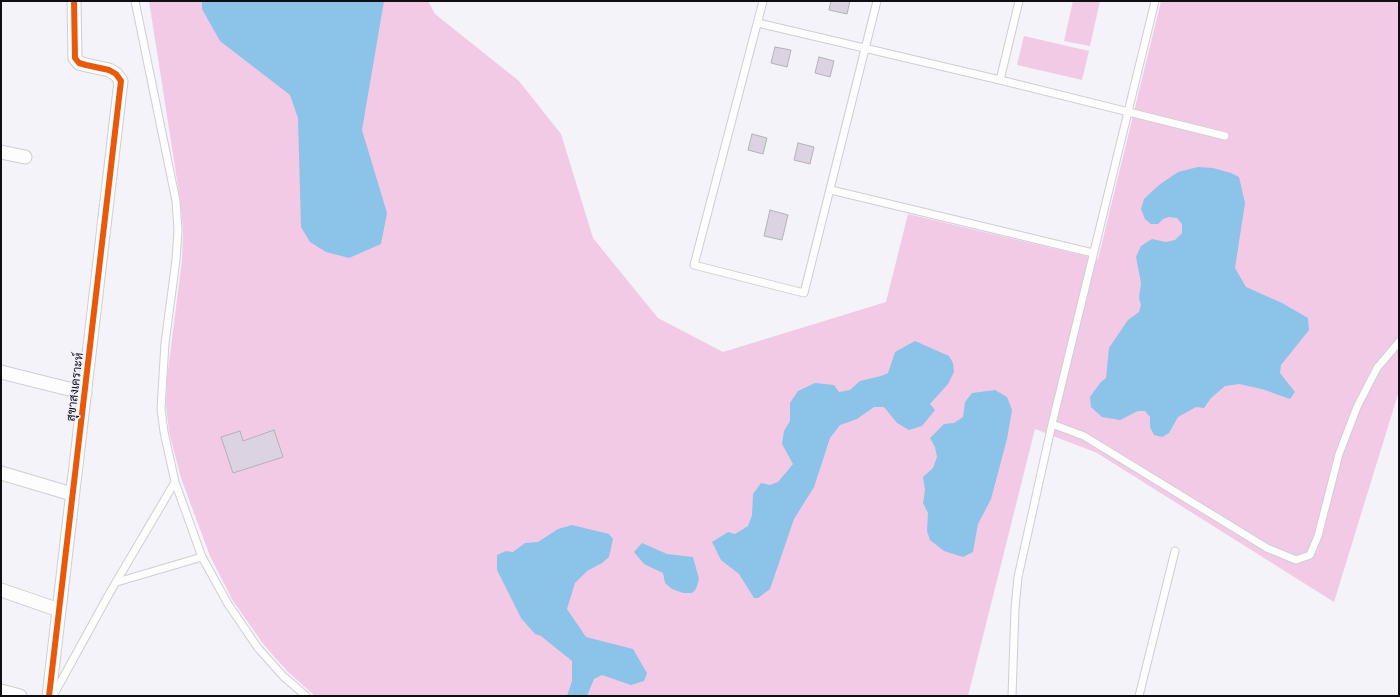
<!DOCTYPE html>
<html>
<head>
<meta charset="utf-8">
<style>
  body { margin:0 }
  #map { position:relative; width:1400px; height:697px; overflow:hidden; background:#f3f3f9; font-family:"Playfair Display",serif }
  canvas { display:block }
  .frame { position:absolute; inset:0; border:2px solid #0f0f13; pointer-events:none }
</style>
</head>
<body>
<div id="map">
<canvas width="1400" height="697"></canvas>
<div class="frame"></div>
</div>
<script>
const g = document.querySelector('canvas').getContext('2d');
g.lineJoin = 'round';
function fillPath(path, color) {
  g.fillStyle = color;
  g.fill(path, 'evenodd');
}
function shape(rows) {
  const path = new Path2D();
  for (const r of rows) {
    path.moveTo(r[0], r[1]);
    for (let i = 2; i < r.length; i += 2) path.lineTo(r[i], r[i + 1]);
  }
  return path;
}
function strokePath(path, color, width, dash) {
  g.strokeStyle = color;
  g.lineWidth = width;
  g.lineCap = dash ? 'butt' : 'round';
  g.setLineDash(dash || []);
  g.stroke(path);
}
function label(font, color, halo, rows, align = 'center') {
  g.font = font + ' "Playfair Display",Sarabun,serif';
  g.lineWidth = 3;
  g.setLineDash([]);
  g.textBaseline = 'middle';
  g.strokeStyle = halo;
  g.fillStyle = color;
  for (const [text, x, y, turn = 0] of rows) {
    g.save();
    g.translate(x, y);
    g.rotate((+turn || 0) * Math.PI / 180);
    g.textAlign = isNaN(turn) ? turn : align;
    if (halo) g.strokeText(text, 0, 0);
    g.fillText(text, 0, 0);
    g.restore();
  }
}
const green = shape([
  [149,1,428,1,435,14,519,81,561,134,593,238,658,318,723,352,886,302,908,214,1098,259,1161,1,1399,1,1399,391,1334,602,1097,453,1035,429,968,696,315,696,287,671,264,645,233,601,210,556,181,478,169,432,166,406,167,378,182,260,183,229,180,199],
  [1073,1,1100,1,1090,46,1064,41],
  [1024,36,1089,51,1082,80,1017,65]
]);
const water = shape([
  [202,1,384,1,362,130,387,213,381,244,349,258,326,252,310,242,301,227,298,118,290,95,220,41,202,9],
  [1198,167,1213,168,1231,173,1239,177,1245,203,1235,268,1246,287,1282,303,1308,318,1309,330,1281,365,1280,373,1295,392,1290,399,1262,389,1239,384,1225,386,1211,398,1204,408,1196,407,1178,417,1169,433,1162,437,1154,435,1150,427,1150,417,1145,411,1138,411,1120,420,1102,417,1091,407,1090,397,1100,383,1106,378,1109,348,1128,320,1139,312,1141,305,1139,298,1141,283,1136,257,1141,246,1152,239,1166,242,1175,240,1182,233,1182,224,1177,218,1169,217,1163,219,1158,224,1151,224,1145,219,1141,209,1144,199,1159,185,1178,172],
  [915,341,949,356,953,363,954,372,948,384,930,404,935,410,922,426,909,430,897,423,884,407,874,407,857,419,840,425,830,438,814,487,794,519,770,589,758,598,754,598,739,574,721,560,712,542,728,532,735,534,748,526,752,515,753,494,761,483,770,485,778,482,793,464,782,444,784,431,790,421,790,403,798,391,815,383,834,385,839,392,850,390,860,381,881,376,888,373,895,352],
  [995,390,1007,397,1012,410,1007,439,991,499,978,524,973,552,963,557,944,551,930,540,927,531,928,513,923,503,925,490,923,477,933,468,937,457,935,447,930,438,944,424,954,423,963,417,965,402,972,393],
  [572,525,609,534,613,539,609,557,602,563,587,571,575,583,567,609,586,637,633,649,647,673,644,681,631,685,602,675,594,679,587,696,567,696,572,681,572,661,541,636,535,634,521,618,497,570,497,555,506,551,513,552,525,543,538,542,558,529],
  [642,543,667,554,693,557,699,579,696,589,692,593,683,593,672,589,665,583,663,573,644,564,634,552]
]);
const building = shape([
  [831,1,850,1,847,14,829,10,831,1],
  [775,47,791,50,787,67,771,63,775,47],
  [819,57,834,61,830,77,815,73,819,57],
  [752,134,767,138,763,154,748,150,752,134],
  [798,143,814,147,810,164,794,160,798,143],
  [770,210,788,215,782,240,764,236,770,210],
  [274,430,283,457,233,473,221,437,240,431,243,441,274,430]
]);
const service = shape([
  [135,1,176,201,178,230,176,260,165,343,161,409,164,432,175,482,202,557,228,604,258,648,283,676,306,696],
  [763,1,694,265,804,293,877,1],
  [758,23,1000,80,1225,136],
  [1000,80,1019,1],
  [831,190,1093,253],
  [1052,424,1084,436,1267,548,1296,560,1310,555,1318,536,1339,454,1357,407,1377,368,1399,342],
  [117,582,202,557],
  [53,696,109,594,175,482],
  [1012,696,1015,608,1018,577,1052,424,1155,1],
  [1139,696,1175,551]
]);
const minor = shape([
  [1,152,25,157],
  [1,372,85,393],
  [1,473,72,494],
  [1,590,59,610],
  [1,691,20,696],
  [49,696,121,81,116,74,109,70,86,65,79,63,75,58,74,1]
]);
const cycleway = shape([
  [49,696,121,81,116,74,109,70,86,65,79,63,75,58,74,1]
]);
const streetNames = [
  ["สุขาสงเคราะห์",75,387,-83]
];
fillPath(green, '#f3cae6');
fillPath(water, '#8cc3e8');
fillPath(building, '#dcd3e2');
strokePath(building, '#b3b2b6', 1);
strokePath(service, '#ceced3', 9);
strokePath(minor, '#ceced3', 15);
strokePath(service, '#fdfdfe', 7);
strokePath(minor, '#fdfdfe', 13);
strokePath(cycleway, '#e8590c', 6);
label('12px', '#0f0f13', '#f1f0fc', streetNames);
</script>
</body>
</html>
